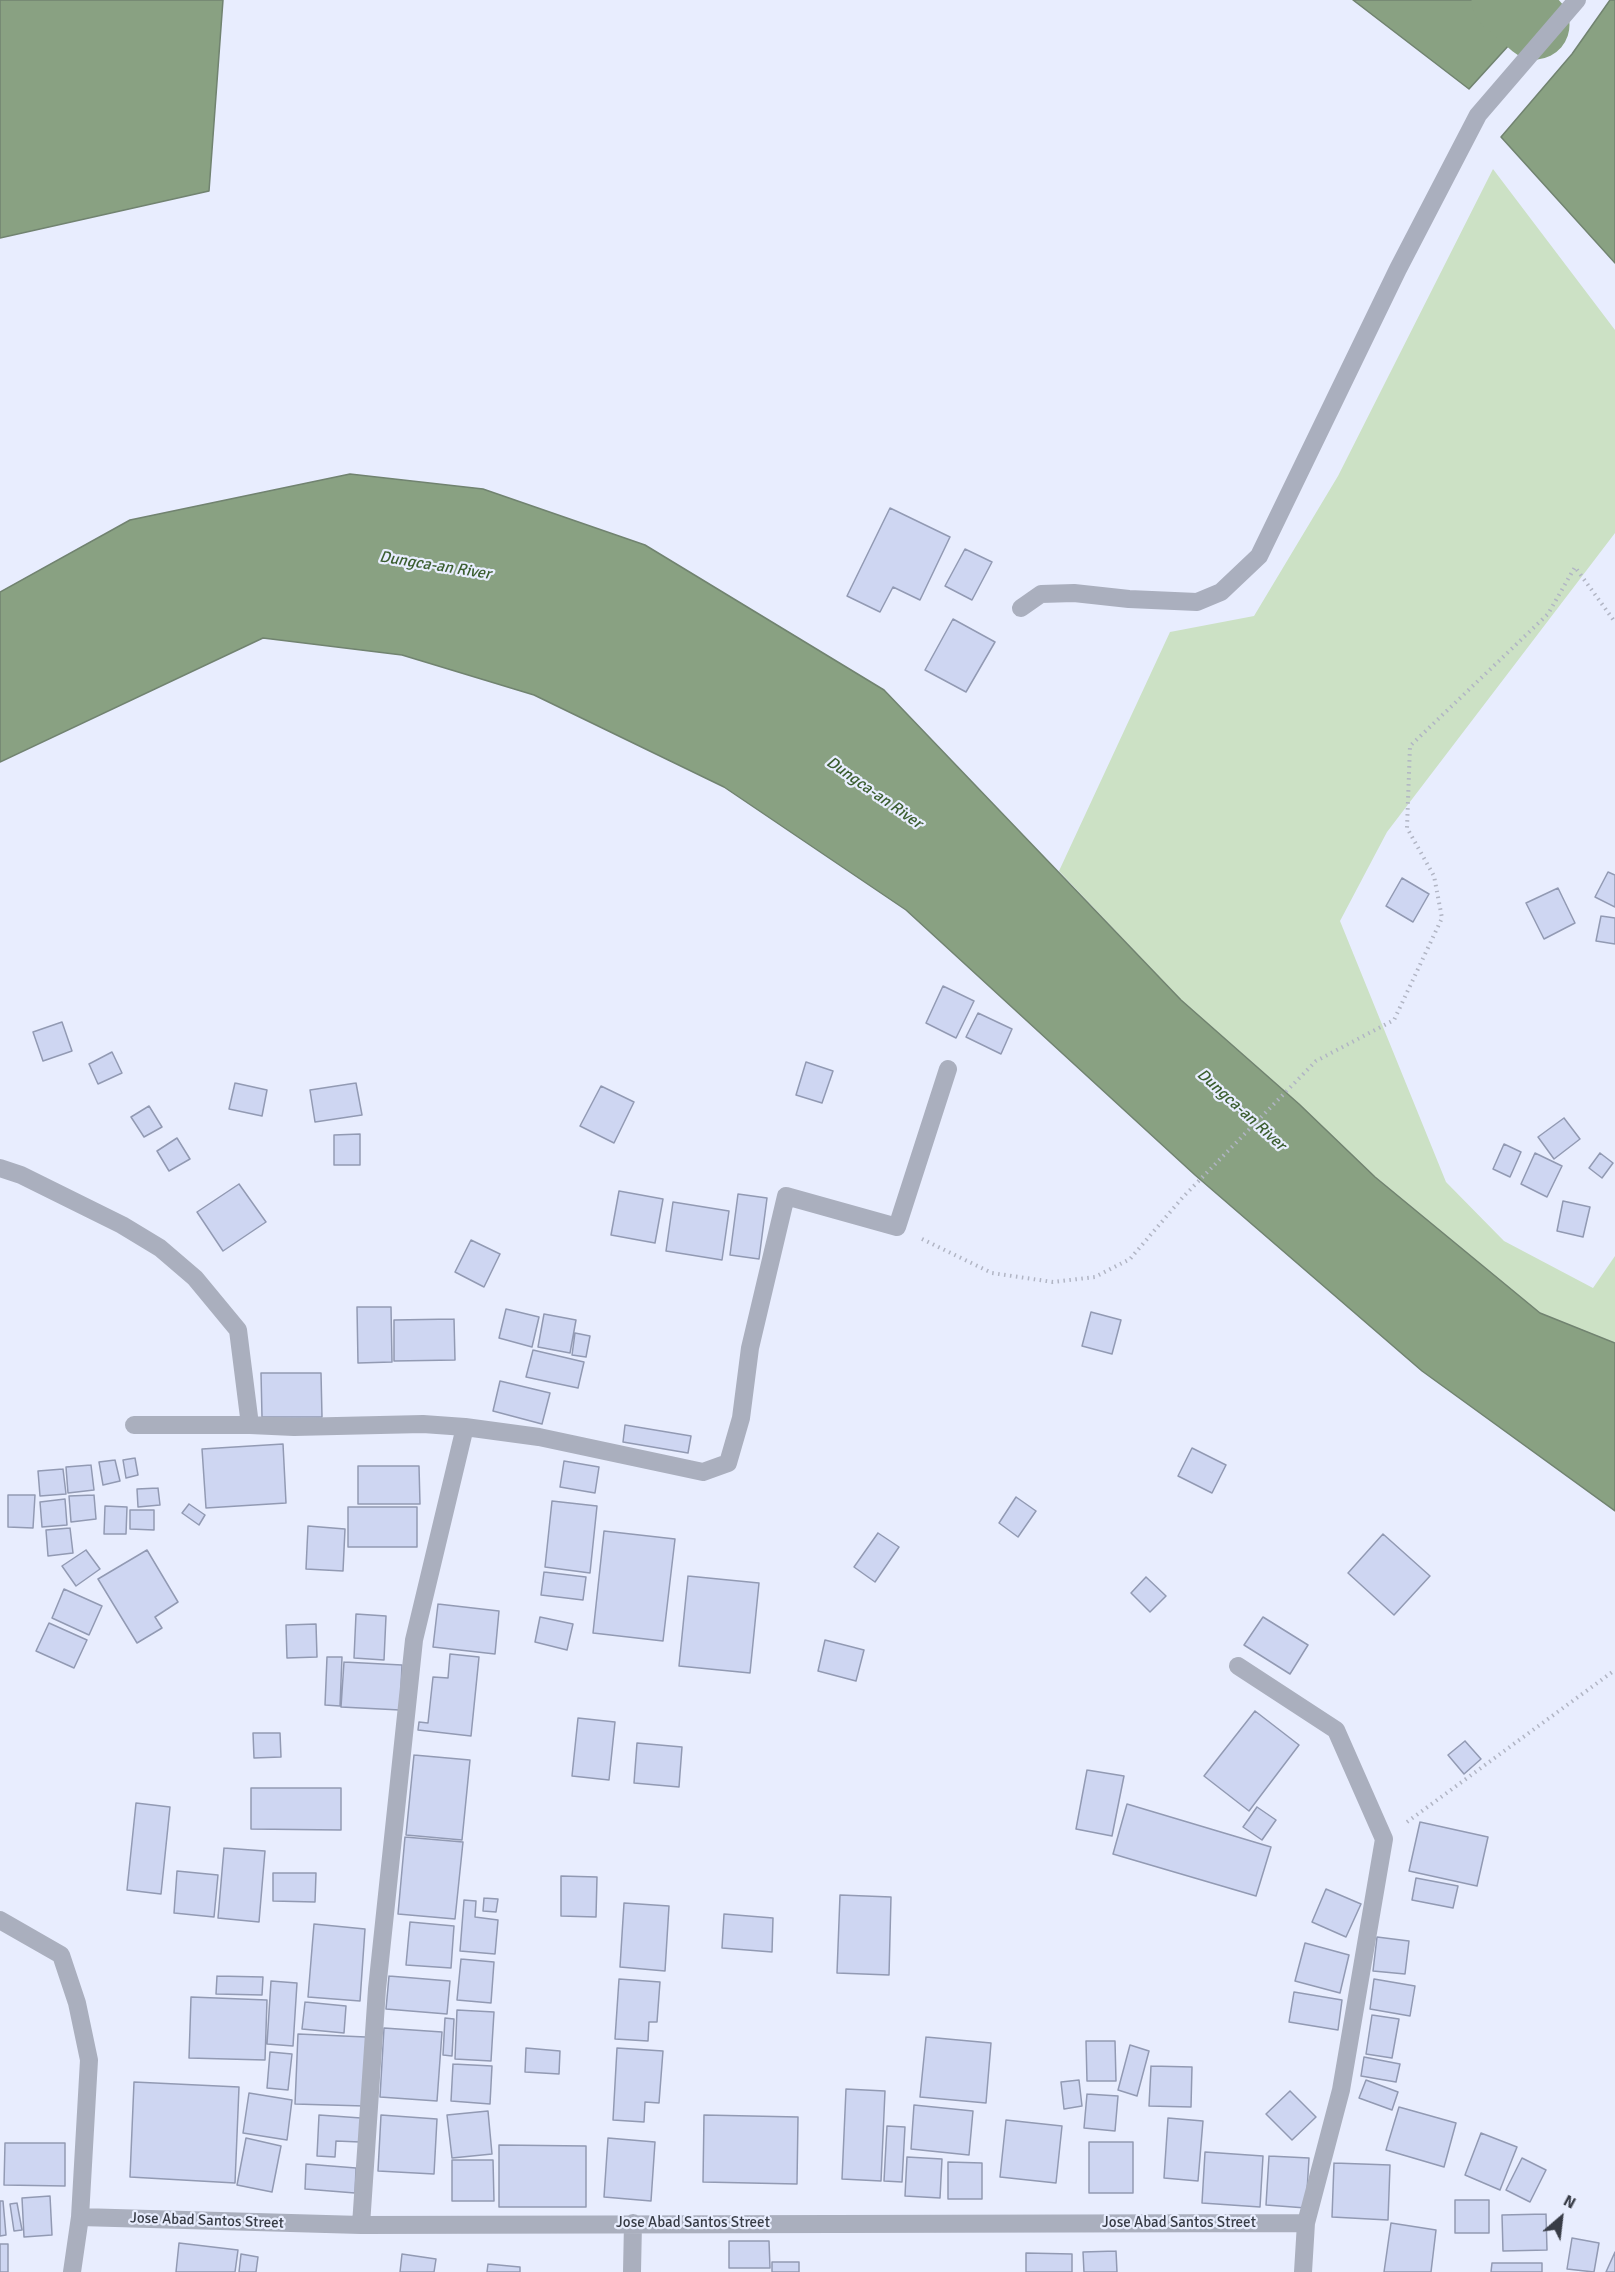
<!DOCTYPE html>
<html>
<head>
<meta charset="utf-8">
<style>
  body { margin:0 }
  #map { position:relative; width:1615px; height:2272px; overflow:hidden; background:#e8edfe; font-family:Signika,sans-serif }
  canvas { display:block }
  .north { position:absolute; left:1531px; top:2188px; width:60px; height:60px; -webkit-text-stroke:4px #e8edfe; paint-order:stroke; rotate:28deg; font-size:16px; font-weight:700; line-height:24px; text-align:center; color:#383c46 }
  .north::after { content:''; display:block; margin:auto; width:21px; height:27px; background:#383c46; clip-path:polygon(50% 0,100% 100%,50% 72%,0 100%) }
</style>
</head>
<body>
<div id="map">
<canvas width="1615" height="2272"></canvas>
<div class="north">N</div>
</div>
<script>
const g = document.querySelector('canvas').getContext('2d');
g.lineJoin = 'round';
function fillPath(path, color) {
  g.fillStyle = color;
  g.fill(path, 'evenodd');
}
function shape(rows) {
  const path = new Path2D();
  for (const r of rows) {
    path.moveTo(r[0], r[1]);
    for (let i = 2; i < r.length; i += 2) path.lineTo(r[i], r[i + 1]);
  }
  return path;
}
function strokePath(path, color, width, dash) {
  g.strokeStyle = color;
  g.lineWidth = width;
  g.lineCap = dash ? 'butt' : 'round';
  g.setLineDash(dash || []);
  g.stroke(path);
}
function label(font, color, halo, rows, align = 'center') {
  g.font = font + ' Signika,sans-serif';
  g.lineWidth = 4.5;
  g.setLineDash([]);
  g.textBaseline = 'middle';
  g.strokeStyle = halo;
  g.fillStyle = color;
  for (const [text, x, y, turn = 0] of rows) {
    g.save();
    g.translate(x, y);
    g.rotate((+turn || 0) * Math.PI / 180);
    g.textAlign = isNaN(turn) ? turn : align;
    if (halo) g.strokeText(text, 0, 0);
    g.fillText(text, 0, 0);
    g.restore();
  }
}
const green = shape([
  [1493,169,1615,330,1615,533,1387,832,1340,921,1446,1182,1504,1241,1593,1288,1615,1256,1615,1343,1540,1313,1375,1177,1299,1104,1181,1000,1059,871,1170,632,1254,616,1338,476]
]);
const water = shape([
  [0,0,223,0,209,191,0,238,0,0],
  [1353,0,1550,0,1469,89,1353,0],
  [1610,0,1615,0,1615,263,1501,137,1572,54,1610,0],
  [350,474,483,489,645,545,884,690,1181,1000,1299,1104,1375,1177,1540,1313,1615,1343,1615,1511,1422,1371,1195,1175,906,910,724,787,534,695,402,655,263,638,0,762,0,592,130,520,350,474]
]);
const river = shape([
  [1506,0,1535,25]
]);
const building = shape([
  [890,508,950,537,920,600,893,587,880,612,847,596,890,508],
  [965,549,992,562,972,600,945,586,965,549],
  [953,619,995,642,966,692,925,670,953,619],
  [1608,872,1615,875,1615,907,1595,897,1608,872],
  [1402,878,1429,894,1413,922,1386,906,1402,878],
  [1558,888,1575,923,1544,939,1526,903,1558,888],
  [1601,916,1615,918,1615,944,1596,941,1601,916],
  [943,986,974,1001,956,1038,926,1023,943,986],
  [978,1013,1012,1029,1001,1054,966,1037,978,1013],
  [62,1022,72,1051,43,1061,33,1032,62,1022],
  [112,1052,122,1073,98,1084,89,1064,112,1052],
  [806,1062,833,1071,822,1103,796,1095,806,1062],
  [235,1083,267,1090,262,1116,229,1109,235,1083],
  [356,1083,362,1115,315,1122,310,1090,356,1083],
  [601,1086,634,1102,614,1143,580,1126,601,1086],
  [149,1106,162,1127,144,1137,131,1117,149,1106],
  [1564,1118,1580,1139,1554,1159,1538,1137,1564,1118],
  [360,1134,360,1165,334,1165,334,1135,360,1134],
  [177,1138,190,1159,169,1171,157,1151,177,1138],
  [1504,1144,1521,1152,1510,1177,1493,1169,1504,1144],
  [1535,1153,1562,1166,1547,1197,1521,1184,1535,1153],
  [1600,1153,1613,1163,1602,1178,1589,1168,1600,1153],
  [239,1184,266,1222,223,1251,197,1212,239,1184],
  [619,1191,663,1199,655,1243,611,1235,619,1191],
  [738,1194,767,1198,759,1259,730,1255,738,1194],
  [1563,1201,1590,1207,1583,1237,1557,1231,1563,1201],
  [673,1202,729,1211,722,1260,666,1251,673,1202],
  [471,1240,500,1254,484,1287,455,1272,471,1240],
  [357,1307,391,1307,392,1362,358,1363,357,1307],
  [506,1309,539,1317,532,1347,499,1338,506,1309],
  [1091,1312,1121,1320,1112,1354,1082,1346,1091,1312],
  [544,1314,576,1320,570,1353,538,1347,544,1314],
  [454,1319,455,1360,394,1361,394,1320,454,1319],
  [575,1333,590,1336,586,1357,572,1355,575,1333],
  [533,1350,584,1362,578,1388,526,1377,533,1350],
  [261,1373,321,1373,322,1417,262,1417,261,1373],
  [500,1381,550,1393,542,1424,493,1411,500,1381],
  [625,1425,691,1436,688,1453,623,1442,625,1425],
  [283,1444,286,1503,206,1508,202,1449,283,1444],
  [1192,1448,1226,1465,1212,1493,1178,1476,1192,1448],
  [135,1458,138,1475,126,1478,123,1460,135,1458],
  [115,1460,120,1481,103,1485,99,1462,115,1460],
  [564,1461,599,1467,595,1493,560,1487,564,1461],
  [91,1465,94,1490,68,1493,66,1467,91,1465],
  [358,1466,419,1466,420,1504,358,1504,358,1466],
  [63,1469,66,1494,40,1496,38,1471,63,1469],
  [158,1488,160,1505,138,1507,137,1489,158,1488],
  [8,1495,35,1495,33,1528,8,1527,8,1495],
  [94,1495,96,1519,71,1522,69,1496,94,1495],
  [1016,1497,1036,1511,1018,1537,999,1523,1016,1497],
  [65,1499,67,1525,42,1527,40,1502,65,1499],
  [552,1501,597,1506,590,1573,545,1567,552,1501],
  [189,1504,205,1515,199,1525,182,1513,189,1504],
  [105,1506,127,1507,126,1534,104,1534,105,1506],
  [348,1507,417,1507,417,1547,348,1547,348,1507],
  [130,1510,154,1510,154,1530,130,1529,130,1510],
  [308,1526,345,1529,343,1571,306,1569,308,1526],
  [70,1528,73,1553,48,1556,46,1530,70,1528],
  [604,1531,675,1539,663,1641,593,1633,604,1531],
  [878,1533,899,1547,875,1582,854,1567,878,1533],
  [1383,1534,1430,1576,1394,1615,1348,1573,1383,1534],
  [86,1550,100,1569,76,1586,62,1566,86,1550],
  [147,1550,178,1602,155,1617,162,1628,137,1643,98,1579,147,1550],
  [544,1572,586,1577,583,1600,541,1595,544,1572],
  [688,1576,759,1583,750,1673,679,1666,688,1576],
  [1146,1577,1166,1596,1150,1612,1131,1593,1146,1577],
  [64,1589,102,1606,89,1635,52,1618,64,1589],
  [438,1604,499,1611,495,1654,433,1647,438,1604],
  [356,1614,386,1616,384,1660,354,1658,356,1614],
  [540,1617,573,1624,567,1650,535,1642,540,1617],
  [1263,1617,1308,1645,1290,1674,1244,1645,1263,1617],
  [49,1623,87,1640,74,1668,36,1651,49,1623],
  [316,1624,317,1657,287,1658,286,1625,316,1624],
  [825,1640,864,1650,856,1681,818,1671,825,1640],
  [450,1654,479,1657,471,1736,418,1730,419,1722,428,1723,433,1677,448,1678,450,1654],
  [327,1657,342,1657,340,1706,325,1705,327,1657],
  [344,1662,402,1665,400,1710,341,1707,344,1662],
  [1255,1711,1299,1745,1249,1811,1204,1776,1255,1711],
  [578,1718,615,1722,609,1780,572,1776,578,1718],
  [253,1733,280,1733,281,1757,254,1758,253,1733],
  [1465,1741,1481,1759,1464,1774,1448,1755,1465,1741],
  [637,1743,682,1747,679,1787,634,1783,637,1743],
  [414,1755,470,1760,462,1840,406,1835,414,1755],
  [1087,1770,1124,1776,1112,1836,1076,1829,1087,1770],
  [251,1788,341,1788,341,1830,251,1829,251,1788],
  [136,1803,170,1807,161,1894,127,1890,136,1803],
  [1127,1804,1271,1847,1256,1896,1113,1854,1127,1804],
  [1257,1807,1276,1820,1262,1840,1243,1827,1257,1807],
  [1420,1822,1488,1837,1477,1886,1409,1871,1420,1822],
  [405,1837,463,1842,455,1919,398,1914,405,1837],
  [224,1848,265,1851,259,1922,218,1918,224,1848],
  [177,1871,218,1875,214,1917,174,1913,177,1871],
  [273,1873,316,1873,315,1902,273,1901,273,1873],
  [561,1876,597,1877,596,1917,561,1916,561,1876],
  [1416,1878,1458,1886,1453,1908,1412,1900,1416,1878],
  [1326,1889,1361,1904,1346,1937,1312,1922,1326,1889],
  [840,1895,891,1897,889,1975,837,1973,840,1895],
  [484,1898,498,1899,496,1912,483,1911,484,1898],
  [464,1900,476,1901,475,1917,498,1920,495,1954,460,1951,464,1900],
  [624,1903,669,1906,665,1971,620,1967,624,1903],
  [724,1914,773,1918,772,1952,722,1948,724,1914],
  [410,1922,454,1926,451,1968,406,1965,410,1922],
  [314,1924,365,1929,360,2001,308,1997,314,1924],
  [1377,1937,1409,1941,1405,1974,1373,1971,1377,1937],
  [1305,1943,1349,1955,1340,1993,1295,1981,1305,1943],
  [461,1959,494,1962,491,2003,457,2000,461,1959],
  [217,1976,263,1977,262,1995,216,1994,217,1976],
  [389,1976,450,1981,447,2014,386,2009,389,1976],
  [619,1979,660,1982,657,2022,649,2022,648,2041,615,2039,619,1979],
  [1374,1979,1415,1986,1410,2016,1370,2009,1374,1979],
  [271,1981,297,1983,293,2046,267,2044,271,1981],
  [1294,1992,1342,2000,1338,2030,1289,2022,1294,1992],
  [191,1997,267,2000,265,2060,189,2058,191,1997],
  [305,2002,346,2006,344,2033,302,2029,305,2002],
  [457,2010,494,2012,491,2061,455,2059,457,2010],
  [1372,2015,1399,2019,1392,2058,1366,2054,1372,2015],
  [445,2018,454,2019,452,2056,443,2055,445,2018],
  [384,2028,442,2032,437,2101,380,2097,384,2028],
  [298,2034,366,2037,364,2106,295,2104,298,2034],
  [926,2037,991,2043,986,2103,920,2097,926,2037],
  [1086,2041,1115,2041,1116,2081,1087,2081,1086,2041],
  [1130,2045,1149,2051,1137,2096,1118,2090,1130,2045],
  [526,2048,560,2051,559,2074,525,2072,526,2048],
  [617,2048,663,2051,659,2103,645,2102,644,2122,613,2120,617,2048],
  [270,2052,292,2054,288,2090,267,2088,270,2052],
  [1364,2057,1400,2064,1396,2082,1361,2076,1364,2057],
  [453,2064,492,2066,490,2104,451,2101,453,2064],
  [1151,2066,1192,2067,1191,2107,1149,2106,1151,2066],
  [1079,2080,1082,2106,1064,2109,1061,2082,1079,2080],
  [1366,2080,1398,2092,1392,2110,1359,2098,1366,2080],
  [134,2082,239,2087,235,2183,130,2177,134,2082],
  [846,2089,885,2091,881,2181,842,2179,846,2089],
  [1290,2091,1316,2117,1292,2140,1266,2114,1290,2091],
  [249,2093,292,2100,287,2140,243,2133,249,2093],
  [1087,2094,1118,2096,1115,2131,1084,2128,1087,2094],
  [914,2105,973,2111,969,2155,911,2149,914,2105],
  [1399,2107,1456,2123,1444,2167,1386,2150,1399,2107],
  [488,2111,492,2154,452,2158,447,2115,488,2111],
  [319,2115,361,2118,360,2142,336,2141,335,2157,317,2156,319,2115],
  [381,2115,437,2119,434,2174,378,2171,381,2115],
  [704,2115,798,2117,797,2184,703,2182,704,2115],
  [1168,2118,1203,2121,1198,2181,1164,2178,1168,2118],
  [1006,2120,1062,2126,1056,2183,1000,2177,1006,2120],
  [887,2126,905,2127,902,2182,884,2181,887,2126],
  [1481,2133,1517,2147,1500,2190,1465,2175,1481,2133],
  [246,2138,281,2146,272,2192,237,2185,246,2138],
  [608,2138,655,2142,651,2201,604,2197,608,2138],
  [1089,2142,1133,2142,1133,2193,1089,2193,1089,2142],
  [5,2143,65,2143,65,2186,4,2185,5,2143],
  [499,2145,586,2146,586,2207,499,2207,499,2145],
  [1205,2152,1263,2156,1260,2207,1202,2203,1205,2152],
  [1269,2156,1309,2158,1306,2208,1266,2205,1269,2156],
  [907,2157,942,2159,940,2198,905,2196,907,2157],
  [1522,2158,1546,2170,1530,2202,1506,2190,1522,2158],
  [452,2160,493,2160,494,2201,452,2201,452,2160],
  [948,2162,982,2163,982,2199,948,2199,948,2162],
  [1334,2163,1390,2165,1388,2220,1332,2217,1334,2163],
  [306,2164,356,2168,355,2193,305,2189,306,2164],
  [50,2196,52,2235,24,2237,22,2198,50,2196],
  [1455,2200,1489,2200,1489,2233,1455,2233,1455,2200],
  [0,2201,3,2201,6,2235,0,2236,0,2201],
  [17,2203,22,2230,14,2231,10,2204,17,2203],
  [1546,2214,1547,2250,1503,2251,1502,2215,1546,2214],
  [1391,2223,1436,2230,1431,2272,1384,2272,1391,2223],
  [1572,2238,1599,2243,1594,2272,1567,2269,1572,2238],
  [729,2241,769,2241,770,2268,729,2268,729,2241],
  [179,2243,238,2250,235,2272,176,2272,179,2243],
  [0,2244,8,2244,8,2272,0,2272,0,2244],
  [1116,2251,1117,2272,1084,2272,1083,2252,1116,2251],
  [1615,2252,1615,2272,1606,2272,1615,2252],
  [1026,2253,1072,2254,1072,2272,1026,2272,1026,2253],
  [241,2254,258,2257,256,2272,239,2272,241,2254],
  [402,2254,436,2259,434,2272,400,2272,402,2254],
  [772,2262,799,2262,799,2272,772,2272,772,2262],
  [1492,2263,1542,2263,1542,2272,1491,2272,1492,2263],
  [488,2264,520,2267,520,2272,487,2272,488,2264]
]);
const path = shape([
  [922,1239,992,1273,1053,1282,1095,1277,1130,1259,1183,1197,1316,1061,1394,1020,1442,918,1434,876,1407,828,1410,746,1548,614,1575,567,1615,622],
  [1407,1822,1615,1670]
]);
const street = shape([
  [1021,608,1041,594,1074,593,1129,599,1197,602,1221,592,1259,556,1398,269,1478,115,1577,0],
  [0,1168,21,1175,122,1225,160,1248,195,1278,238,1330,250,1425,294,1427,423,1424,465,1427,539,1437,703,1472,728,1463,741,1418,750,1348,786,1196,897,1227,948,1069],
  [134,1425,250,1425],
  [1238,1666,1336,1730,1384,1839,1341,2090,1306,2223,1303,2272],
  [0,1920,61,1955,77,2003,89,2060,80,2217,72,2272],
  [80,2217,361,2225,1306,2223],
  [361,2225,377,1989,414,1640,465,1427],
  [632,2272,633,2223]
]);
const streetNames = [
  ["Jose Abad Santos Street",207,2221,2],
  ["Jose Abad Santos Street",693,2223],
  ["Jose Abad Santos Street",1179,2223]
];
const waterNames = [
  ["Dungca-an River",435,566,9],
  ["Dungca-an River",874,793,35],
  ["Dungca-an River",1241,1110,42]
];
fillPath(green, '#cce1c5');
fillPath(water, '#89a182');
strokePath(water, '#718370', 1.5);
strokePath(river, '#89a182', 69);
fillPath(building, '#ced6f2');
strokePath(building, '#929ab3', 1.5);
strokePath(path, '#b1b5c4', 4, [1.5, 4.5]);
strokePath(street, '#aaafbe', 18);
label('15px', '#383c46', '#e8edfe', streetNames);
label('italic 16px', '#3b5e30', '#e8edfe', waterNames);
</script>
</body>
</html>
